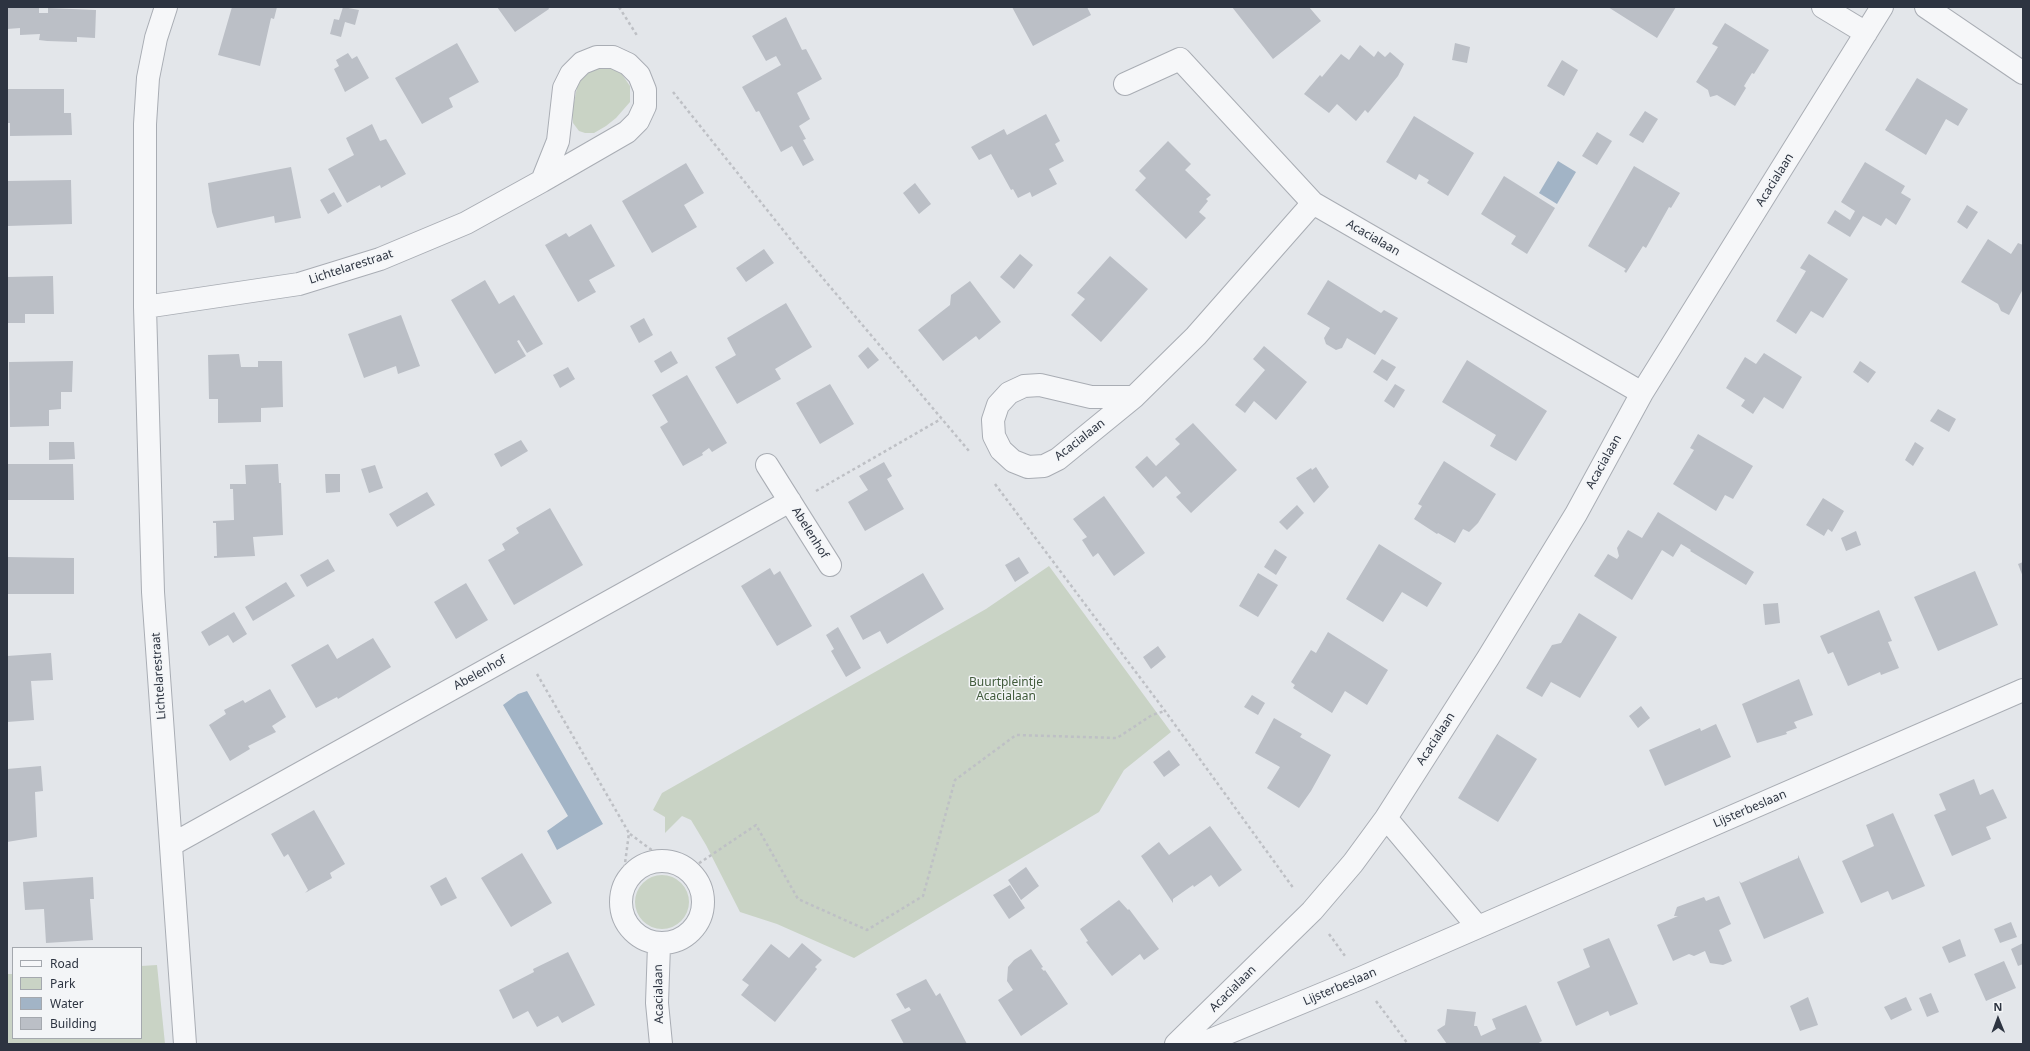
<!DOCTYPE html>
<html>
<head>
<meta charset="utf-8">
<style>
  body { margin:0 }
  #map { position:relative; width:2030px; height:1051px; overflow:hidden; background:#e3e6ea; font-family:"Noto Sans",sans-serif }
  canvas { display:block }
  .frame { position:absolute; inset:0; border:8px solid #2d3441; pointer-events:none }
  .legend { position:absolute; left:12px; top:947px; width:130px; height:92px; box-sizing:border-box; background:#f3f5f7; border:1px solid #a4a8ae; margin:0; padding:5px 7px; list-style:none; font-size:12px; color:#2d3441 }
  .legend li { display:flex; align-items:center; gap:8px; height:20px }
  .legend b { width:20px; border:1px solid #a4a8ae }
  .north { position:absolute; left:1978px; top:999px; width:40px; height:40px; -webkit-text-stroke:3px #f3f5f7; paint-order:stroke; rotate:359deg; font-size:11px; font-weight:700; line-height:16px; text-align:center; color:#2d3441 }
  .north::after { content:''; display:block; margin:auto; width:14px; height:18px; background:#2d3441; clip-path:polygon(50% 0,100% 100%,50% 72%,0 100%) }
</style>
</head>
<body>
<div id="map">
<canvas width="2030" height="1051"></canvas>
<div class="frame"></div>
<ul class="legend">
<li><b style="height:5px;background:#f6f7f9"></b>Road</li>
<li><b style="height:11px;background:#c9d3c5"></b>Park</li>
<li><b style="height:11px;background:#a2b4c6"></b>Water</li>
<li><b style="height:11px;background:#bbbfc6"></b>Building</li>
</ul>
<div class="north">N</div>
</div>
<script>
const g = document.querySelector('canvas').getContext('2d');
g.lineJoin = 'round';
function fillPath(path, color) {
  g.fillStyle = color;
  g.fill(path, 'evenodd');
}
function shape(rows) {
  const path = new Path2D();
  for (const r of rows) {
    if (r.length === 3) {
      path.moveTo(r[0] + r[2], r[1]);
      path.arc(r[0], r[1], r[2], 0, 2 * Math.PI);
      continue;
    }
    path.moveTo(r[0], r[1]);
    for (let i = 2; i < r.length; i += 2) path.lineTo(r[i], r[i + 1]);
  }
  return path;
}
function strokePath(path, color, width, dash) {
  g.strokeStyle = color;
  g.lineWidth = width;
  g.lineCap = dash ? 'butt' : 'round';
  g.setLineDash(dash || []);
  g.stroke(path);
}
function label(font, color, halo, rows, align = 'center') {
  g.font = font + ' "Noto Sans",sans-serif';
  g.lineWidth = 3;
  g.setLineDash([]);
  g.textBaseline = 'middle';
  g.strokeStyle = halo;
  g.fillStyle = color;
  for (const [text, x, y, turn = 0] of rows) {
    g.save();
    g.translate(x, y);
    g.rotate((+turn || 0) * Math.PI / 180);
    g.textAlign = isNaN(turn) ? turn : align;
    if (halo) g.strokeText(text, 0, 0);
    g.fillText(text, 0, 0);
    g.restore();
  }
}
const green = shape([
  [598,67,613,67,621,73,630,86,630,102,616,118,606,126,594,133,585,133,579,131,573,123,572,112,579,78,584,74],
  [1049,566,1171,732,1124,770,1099,812,854,958,777,924,740,912,706,845,691,820,682,816,665,833,665,817,653,810,662,793,986,609],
  [662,902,27],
  [157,965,165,1044,7,1044,7,974,13,974,13,1038,141,1038,141,966]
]);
const water = shape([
  [1558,161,1576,172,1557,204,1539,193],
  [527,691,603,824,557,850,547,831,568,816,503,705,518,694]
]);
const building = shape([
  [7,7,39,7,39,13,48,13,48,8,96,10,95,38,77,37,77,42,47,41,39,40,40,34,20,35,20,28,7,29],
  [232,7,277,7,274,19,271,18,260,66,218,55],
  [343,7,359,10,355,25,345,22,341,37,330,34,334,19,339,20],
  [497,7,548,7,549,9,515,32],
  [1012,7,1087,7,1091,15,1033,46],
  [1232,7,1309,7,1321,21,1273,59],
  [1608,7,1676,7,1657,38],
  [786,17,802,50,806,49,822,79,797,93,810,119,799,126,806,139,803,140,814,160,803,166,792,146,781,152,759,111,756,112,742,87,781,65,776,56,766,61,752,36],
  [1725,23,1769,50,1754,74,1752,73,1744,86,1746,88,1735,106,1717,95,1710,97,1708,90,1696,82,1718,47,1712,44],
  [457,43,479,82,449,98,453,107,422,124,395,78],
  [1455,43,1470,47,1467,63,1452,60],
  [1360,45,1374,57,1378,51,1385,57,1390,52,1404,64,1398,76,1368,113,1365,110,1356,121,1337,104,1329,113,1304,94,1320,75,1322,77,1341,54,1349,60],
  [348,53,352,59,357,56,369,78,345,92,334,69,339,66,336,60],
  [1562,60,1578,70,1564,96,1547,86],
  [1917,78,1968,109,1958,126,1946,119,1926,155,1885,130],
  [7,89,64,89,64,113,71,113,72,135,10,136,10,123,7,123],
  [1645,111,1658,119,1643,143,1629,135],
  [1046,114,1060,141,1055,144,1064,161,1049,169,1057,184,1032,197,1030,192,1018,198,1013,189,1011,190,991,154,979,160,971,147,1004,129,1007,135],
  [1414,116,1474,153,1448,196,1427,183,1429,180,1419,174,1416,180,1386,162],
  [372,124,380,141,386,139,406,174,381,188,380,185,347,203,328,169,354,155,346,138],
  [1597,132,1612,141,1597,165,1582,156],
  [1168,141,1191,164,1185,170,1211,195,1206,199,1208,201,1199,212,1206,218,1186,239,1135,190,1146,178,1139,171],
  [1865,162,1905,186,1901,193,1911,199,1896,225,1886,218,1881,226,1863,216,1850,237,1827,223,1835,210,1850,220,1855,211,1841,202],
  [686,163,704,193,684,205,697,227,652,253,622,201],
  [1634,166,1680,193,1671,208,1669,207,1646,248,1643,246,1626,273,1624,271,1626,269,1588,246],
  [291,167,301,218,275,223,274,216,217,228,212,212,208,183],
  [1504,176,1555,208,1527,254,1511,244,1516,236,1481,214],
  [71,180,72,224,7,226,7,181],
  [915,183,931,204,919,214,903,193],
  [334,192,342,206,328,214,320,200],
  [1967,205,1978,212,1967,229,1957,222],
  [591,224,615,266,589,280,596,292,578,302,545,245,566,233,569,237],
  [1988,239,2011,254,2018,243,2023,245,2023,289,2009,315,2001,311,1998,304,1961,282],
  [764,249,774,263,746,282,736,268],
  [1020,254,1033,265,1014,289,1000,277],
  [1809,254,1848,279,1823,318,1811,311,1796,334,1776,321,1806,271,1800,268],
  [1110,256,1148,289,1101,342,1071,315,1085,299,1077,293],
  [53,276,54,314,25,314,25,323,7,323,7,277],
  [485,280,499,304,514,295,543,344,527,353,519,340,517,341,526,356,495,374,451,300],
  [1328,280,1381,313,1384,310,1398,318,1375,355,1347,338,1342,348,1336,350,1326,344,1324,338,1330,328,1307,314],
  [970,281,1001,322,979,340,976,336,943,361,918,330,950,305,951,295],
  [786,303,812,347,775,369,781,379,737,404,715,367,736,355,727,338],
  [401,315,420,366,398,374,396,366,364,378,348,334],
  [644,318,653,335,639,343,630,326],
  [1264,346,1307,382,1276,420,1254,401,1245,413,1235,405,1265,370,1253,359],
  [868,347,879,360,868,369,858,356],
  [671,351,678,363,661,373,654,361],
  [1764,353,1802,377,1783,409,1764,397,1753,414,1741,406,1745,400,1726,388,1745,357,1756,364],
  [239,354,241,367,258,367,258,361,282,361,283,407,261,408,261,422,218,423,218,399,209,399,208,355],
  [1382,359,1396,367,1387,381,1373,372],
  [1467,360,1547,411,1516,461,1490,446,1496,435,1442,402],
  [73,361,72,392,61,392,61,409,49,410,49,426,10,427,9,362],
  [1860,361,1876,372,1868,383,1853,372],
  [568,367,575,379,560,388,553,375],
  [687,375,727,443,712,452,709,448,702,453,703,455,683,466,660,427,668,422,652,395],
  [830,384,854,424,820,444,796,403],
  [1395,384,1405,390,1394,408,1384,401],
  [1938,409,1956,419,1949,432,1930,421],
  [1193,423,1237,470,1191,513,1176,497,1181,493,1166,476,1153,488,1135,467,1147,456,1156,466,1180,444,1175,439],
  [1698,434,1753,466,1733,499,1725,495,1716,511,1673,484,1694,450,1690,448],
  [521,440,528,451,501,467,494,454],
  [49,442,74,442,75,459,49,460],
  [1915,442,1924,448,1913,466,1905,460],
  [1444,461,1496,494,1478,523,1469,532,1463,529,1455,543,1438,533,1437,534,1414,519,1422,506,1418,504],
  [884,462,892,476,887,479,904,509,865,531,848,502,868,490,859,476],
  [8,464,73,464,74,500,8,500],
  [278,464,279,483,281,483,283,535,253,537,255,556,214,558,214,556,217,556,216,523,213,523,213,521,234,520,233,489,230,489,230,484,246,484,245,465],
  [375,465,383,488,369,493,361,469],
  [1316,467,1329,487,1314,503,1296,478,1311,468,1312,470],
  [325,474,340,474,340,492,326,493],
  [427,492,435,505,397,527,389,514],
  [1104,496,1145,553,1114,576,1098,553,1093,557,1082,540,1087,537,1073,519],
  [1823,498,1844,511,1832,532,1828,529,1824,536,1806,525],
  [1297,505,1304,513,1287,530,1279,522],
  [550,508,583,565,514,605,488,560,505,550,502,544,519,533,516,528],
  [1658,512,1754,572,1746,585,1690,551,1691,550,1681,544,1673,557,1662,550,1632,600,1594,576,1608,554,1617,559,1619,556,1617,548,1628,530,1642,538],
  [1856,531,1861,545,1846,551,1841,538],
  [1379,544,1442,583,1427,607,1402,592,1383,622,1346,599],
  [1275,549,1287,557,1276,575,1264,567],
  [7,557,74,558,74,594,8,594],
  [1019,557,1029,573,1015,582,1005,565],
  [328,559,335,571,307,587,300,575],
  [2023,562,2023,577,2018,564],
  [770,568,774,575,780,571,812,626,777,646,741,586],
  [1975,571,1998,625,1938,651,1914,597],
  [923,573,944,609,887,644,880,631,863,640,850,616],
  [1258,573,1278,585,1258,617,1239,606],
  [286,582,295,596,253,621,245,607],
  [466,583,488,620,456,639,434,602],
  [1778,603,1780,623,1765,625,1763,604],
  [1879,610,1892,641,1888,642,1899,668,1881,675,1880,672,1848,686,1833,652,1828,654,1820,636],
  [234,612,247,634,233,643,228,635,209,646,201,632],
  [1579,613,1617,637,1580,698,1551,682,1542,697,1526,688,1552,645,1561,643],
  [838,627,861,668,846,677,831,651,834,649,826,635],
  [1328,632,1388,670,1367,705,1345,691,1332,713,1293,688,1295,685,1291,682,1311,650,1316,653],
  [373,638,391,667,338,699,337,697,316,708,291,665,328,644,337,659],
  [1158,646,1166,657,1151,669,1143,657],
  [51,653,53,680,31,681,34,720,7,722,7,656],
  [1799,679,1813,715,1794,722,1797,728,1786,732,1787,734,1757,743,1742,704],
  [270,689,286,717,272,726,276,732,248,746,250,749,230,761,209,725,226,714,224,710,243,700,245,703],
  [1252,695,1265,703,1258,715,1244,707],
  [1641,706,1650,718,1638,728,1629,716],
  [1274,718,1302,734,1300,737,1331,755,1311,791,1299,808,1267,788,1280,767,1255,753],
  [1716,724,1731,757,1665,786,1649,750,1700,728,1701,731],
  [1497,734,1537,759,1498,822,1458,798],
  [1169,750,1180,765,1164,777,1153,762],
  [41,766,43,791,35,792,37,837,7,842,7,769],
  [1974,779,1980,795,1993,789,2007,818,1986,827,1991,839,1952,856,1934,815,1946,810,1939,794],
  [314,810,345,864,330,873,332,878,305,893,308,890,288,854,284,857,271,834],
  [1893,813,1925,886,1892,900,1888,891,1861,903,1842,861,1874,846,1866,825],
  [1210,826,1242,870,1219,887,1211,875,1194,887,1193,885,1173,899,1173,903,1141,856,1159,842,1169,855],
  [522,853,552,903,511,927,481,878],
  [1798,855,1824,913,1764,939,1739,881,1741,883,1798,858],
  [1026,867,1039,886,1021,900,1008,880],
  [93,877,94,899,90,899,93,940,46,943,44,909,25,910,23,882],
  [446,877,457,898,441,906,430,886],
  [1010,885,1025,908,1009,919,993,895],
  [1719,896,1731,924,1719,930,1732,961,1723,965,1710,963,1705,951,1694,956,1689,954,1673,961,1657,925,1678,916,1674,916,1677,907,1704,897,1706,901],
  [1119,900,1128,910,1129,909,1159,949,1144,960,1140,954,1112,976,1086,942,1088,941,1080,929],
  [2011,922,2017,937,2000,943,1994,929],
  [1609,938,1638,1004,1610,1016,1608,1011,1576,1026,1557,982,1590,967,1583,949],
  [1960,939,1966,956,1949,963,1942,947],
  [802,943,822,960,815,967,817,969,775,1022,741,995,749,985,742,980,771,944,789,958],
  [2023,943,2023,964,2018,966,2011,949],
  [1031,949,1043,967,1041,968,1044,971,1045,970,1068,1004,1021,1036,998,1000,1013,990,1007,981,1008,967,1014,960],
  [568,952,595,1005,562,1023,558,1016,537,1027,528,1011,513,1019,499,990,534,972,533,969],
  [2004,961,2016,988,1986,1001,1974,974],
  [926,979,936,996,940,993,967,1044,904,1044,891,1020,911,1010,909,1007,905,1009,896,994],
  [1931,993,1939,1012,1927,1017,1919,998],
  [1808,997,1818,1025,1800,1031,1790,1006],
  [1906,997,1912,1010,1891,1020,1884,1007],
  [1526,1005,1542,1041,1537,1044,1447,1044,1437,1030,1445,1025,1447,1009,1476,1012,1474,1026,1477,1026,1481,1036,1496,1029,1492,1019]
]);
const path = shape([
  [619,7,638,37],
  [673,92,799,250,969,451],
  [995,484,1165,711,1294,889],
  [816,491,941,419],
  [537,674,629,833,622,886],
  [630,834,665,860],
  [689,870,756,825,798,899,867,930,923,896,955,780,1016,735,1117,738,1152,715,1165,711],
  [1329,934,1345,956],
  [1376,1001,1408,1044]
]);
const minor = shape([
  [166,7,156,38,148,78,145,124,145,307,153,592,185,1044],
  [1823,7,1866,33],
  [1926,7,2023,73],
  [1125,84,1180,59,1313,203,1642,393],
  [145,307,299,284,380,259,466,223,542,181,558,141,564,88,571,74,582,63,597,57,613,57,628,64,639,75,645,90,645,106,638,121,627,132,542,181],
  [1134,397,1091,397,1040,385,1024,386,1009,393,998,405,993,420,994,436,1001,450,1013,461,1028,467,1044,466,1058,459,1134,397,1196,336,1313,203],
  [767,465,830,565],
  [1386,818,1477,926],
  [171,845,790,501],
  [662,902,41],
  [659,945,657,1003,661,1044],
  [1176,1044,1312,911,1353,863,1386,818,1488,658,1576,514,1642,393,1882,7],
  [1201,1044,1361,978,2023,690]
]);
const streetNames = [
  ["Acacialaan",1775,180,-58],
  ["Acacialaan",1373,238,30],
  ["Lichtelarestraat",351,267,-18],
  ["Acacialaan",1080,440,-38],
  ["Acacialaan",1604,462,-61],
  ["Abelenhof",810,533,58],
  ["Abelenhof",480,673,-29],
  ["Lichtelarestraat",159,676,-94],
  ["Acacialaan",1436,739,-57],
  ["Lijsterbeslaan",1750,809,-23],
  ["Lijsterbeslaan",1340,987,-23],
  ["Acacialaan",1233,989,-45],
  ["Acacialaan",659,994,-91]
];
const parkNames = [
  ["Buurtpleintje",1006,683],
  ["Acacialaan",1006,697]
];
fillPath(green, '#c9d3c5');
fillPath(water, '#a2b4c6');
fillPath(building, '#bbbfc6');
strokePath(minor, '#a9adb4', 24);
strokePath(path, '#bec0c5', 2.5, [3, 3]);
strokePath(minor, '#f6f7f9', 22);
label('12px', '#2d3441', '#f3f5f7', streetNames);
label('12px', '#415b3b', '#f3f5f7', parkNames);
</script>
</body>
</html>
